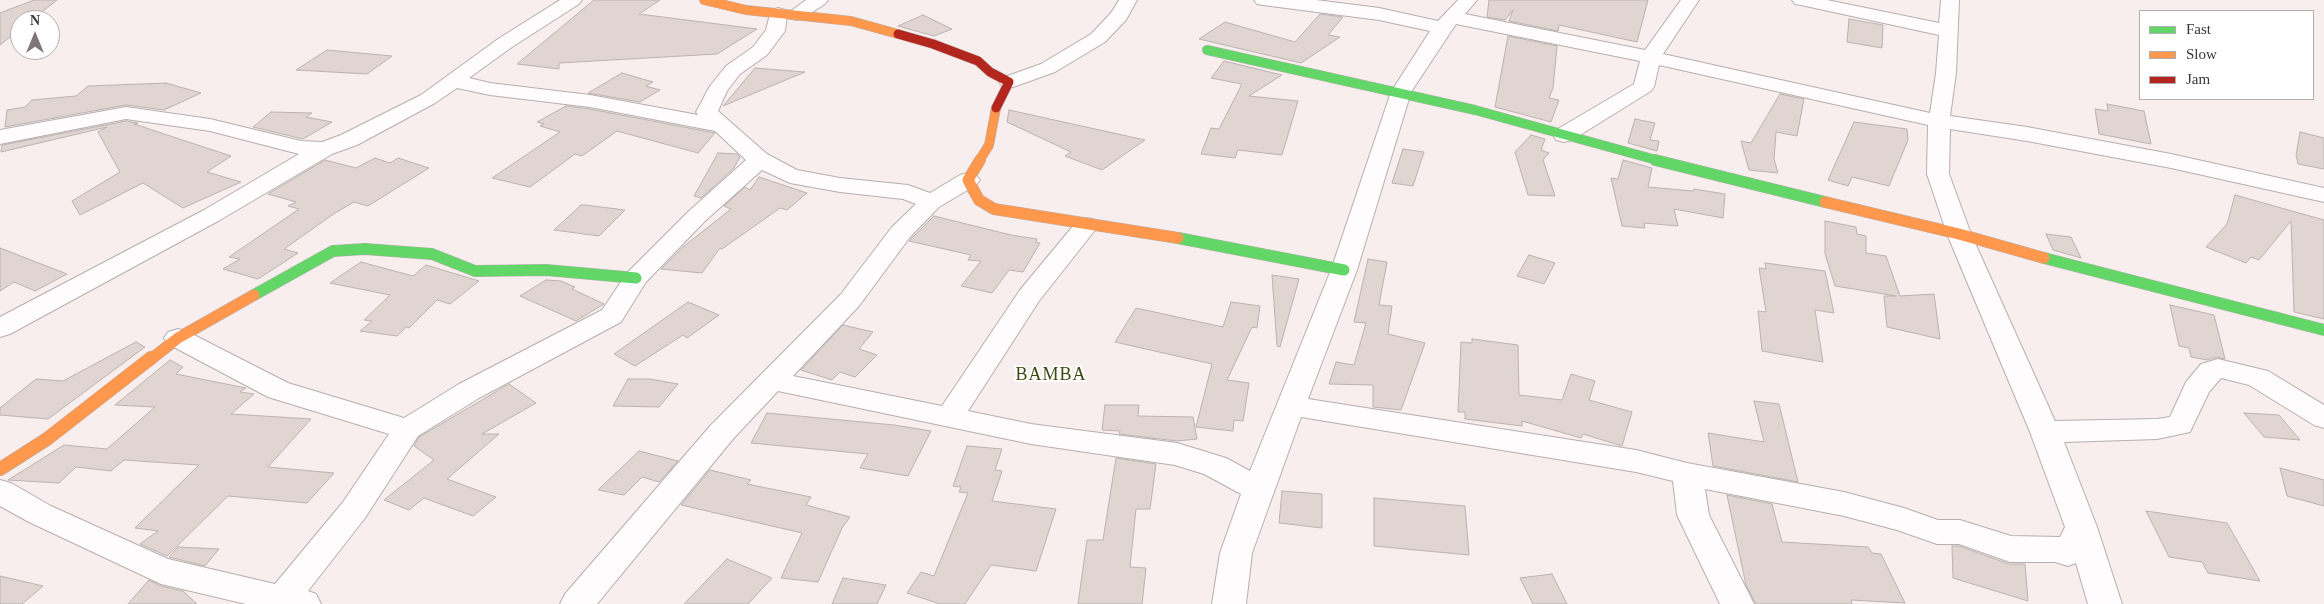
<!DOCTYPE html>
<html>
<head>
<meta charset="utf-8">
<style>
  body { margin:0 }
  #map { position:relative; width:2324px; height:604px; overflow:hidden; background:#f8eeee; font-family:"Times New Roman",serif }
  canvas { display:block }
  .legend { position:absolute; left:2139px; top:10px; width:175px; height:90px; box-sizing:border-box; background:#fff; border:1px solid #b2aeae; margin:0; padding:6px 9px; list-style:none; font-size:15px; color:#3e3535 }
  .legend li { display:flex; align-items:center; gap:10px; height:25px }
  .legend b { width:25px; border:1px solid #b2aeae }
  .north { position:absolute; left:10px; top:10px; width:50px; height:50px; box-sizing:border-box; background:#fff; border:1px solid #b2aeae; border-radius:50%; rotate:0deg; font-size:14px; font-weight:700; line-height:20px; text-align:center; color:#3e3535 }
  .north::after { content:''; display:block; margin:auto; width:18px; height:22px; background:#7f7676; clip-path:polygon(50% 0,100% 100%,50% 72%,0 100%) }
</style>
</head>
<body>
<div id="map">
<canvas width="2324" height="604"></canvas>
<ul class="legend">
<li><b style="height:6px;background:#63d668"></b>Fast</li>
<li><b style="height:6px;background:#ff974d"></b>Slow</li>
<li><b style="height:6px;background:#b3261e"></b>Jam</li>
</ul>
<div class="north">N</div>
</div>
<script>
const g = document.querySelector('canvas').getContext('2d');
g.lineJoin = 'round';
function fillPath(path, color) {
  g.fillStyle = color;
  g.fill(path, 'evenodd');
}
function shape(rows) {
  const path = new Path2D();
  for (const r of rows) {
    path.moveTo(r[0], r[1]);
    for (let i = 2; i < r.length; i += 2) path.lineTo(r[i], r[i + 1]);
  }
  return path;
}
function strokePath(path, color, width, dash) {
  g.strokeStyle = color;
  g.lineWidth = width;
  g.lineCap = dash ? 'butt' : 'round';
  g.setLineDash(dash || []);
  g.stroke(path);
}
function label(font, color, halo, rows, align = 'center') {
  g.font = font + ' "Times New Roman",serif';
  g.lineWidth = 4;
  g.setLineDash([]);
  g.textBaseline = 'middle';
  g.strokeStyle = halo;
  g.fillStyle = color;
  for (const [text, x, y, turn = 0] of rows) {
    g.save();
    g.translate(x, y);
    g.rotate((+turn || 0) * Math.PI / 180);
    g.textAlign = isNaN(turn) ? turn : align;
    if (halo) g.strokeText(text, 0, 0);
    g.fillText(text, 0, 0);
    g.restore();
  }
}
const building = shape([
  [34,0,57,0,32,20,20,20,20,29,0,45,0,13,34,0],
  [594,0,660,0,639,14,757,29,717,54,559,63,559,69,517,64,594,0],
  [1489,0,1648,0,1637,42,1559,25,1558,31,1509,21,1513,10,1505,20,1487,17,1489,0],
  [1320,14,1343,17,1328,35,1340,37,1301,63,1199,39,1225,22,1295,42,1320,14],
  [923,15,952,29,934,36,898,26,923,15],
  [1849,19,1883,25,1882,48,1847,42,1849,19],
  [1508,36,1557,46,1553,88,1549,98,1559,100,1551,122,1495,107,1508,36],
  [327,50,392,56,367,74,296,70,327,50],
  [1224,61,1282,75,1249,96,1298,101,1282,155,1238,150,1235,158,1201,154,1211,128,1219,129,1242,84,1211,78,1224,61],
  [755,68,805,72,723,106,755,68],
  [622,73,653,82,646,86,660,90,640,102,588,93,622,73],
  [166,83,201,93,164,110,126,105,5,127,7,110,25,107,32,100,76,96,88,86,166,83],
  [1780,94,1804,99,1797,136,1776,132,1774,159,1778,173,1749,170,1741,141,1751,143,1780,94],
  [2107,104,2144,111,2151,144,2099,134,2095,109,2108,111,2107,104],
  [566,106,590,109,715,133,698,153,617,131,582,156,575,154,530,187,492,178,560,132,540,126,544,124,537,122,566,106],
  [1009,110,1145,140,1102,170,1065,156,1071,152,1007,122,1009,110],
  [271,112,312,113,306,117,332,122,303,139,253,127,271,112],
  [1635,119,1655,123,1650,140,1659,141,1657,151,1628,143,1635,119],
  [126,121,138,123,134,124,231,156,207,172,241,182,183,208,143,183,80,215,72,201,120,172,98,132,107,127,1,152,2,145,126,121],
  [1854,122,1907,129,1908,140,1889,186,1852,177,1848,186,1828,180,1854,122],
  [2300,132,2324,138,2324,169,2298,164,2296,155,2300,132],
  [1531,135,1545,139,1541,150,1549,153,1543,160,1555,196,1528,195,1515,152,1531,135],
  [1403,149,1424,152,1413,186,1392,183,1403,149],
  [718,153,737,154,740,157,734,168,701,198,694,196,718,153],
  [375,158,390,163,398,158,429,168,368,206,354,202,335,213,284,249,298,253,258,279,223,269,240,259,229,257,299,209,288,206,296,202,268,194,325,160,356,168,375,158],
  [1623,160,1652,168,1648,187,1693,191,1694,189,1725,194,1723,218,1674,209,1678,226,1644,223,1645,228,1622,226,1611,178,1618,179,1623,160],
  [759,177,807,193,787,210,780,208,722,249,720,248,702,273,661,269,683,247,731,209,724,206,745,187,750,190,759,177],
  [2235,195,2324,220,2324,319,2294,312,2291,221,2259,260,2251,257,2246,263,2206,247,2227,224,2235,195],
  [581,205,585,205,625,210,599,236,554,230,581,205],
  [934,216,1011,235,1037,239,1036,242,1040,243,1023,272,1009,270,992,293,961,286,981,261,968,260,971,255,909,241,934,216],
  [1825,221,1856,227,1857,234,1866,236,1866,253,1886,256,1900,296,1934,294,1940,339,1887,327,1884,296,1896,296,1835,286,1825,254,1825,221],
  [2046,234,2071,237,2081,258,2053,250,2046,234],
  [0,248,67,274,35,291,14,282,0,291,0,248],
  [1529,255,1555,263,1544,284,1517,276,1529,255],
  [1368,259,1387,262,1379,305,1392,306,1388,334,1425,343,1401,410,1373,407,1373,385,1329,384,1336,362,1354,365,1366,323,1354,322,1368,259],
  [361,262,413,276,426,265,479,281,450,304,437,300,409,328,406,327,397,336,360,331,372,321,364,320,390,295,330,283,361,262],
  [1765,263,1825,271,1834,313,1815,310,1823,362,1762,351,1758,311,1766,312,1759,268,1766,269,1765,263],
  [1272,275,1299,279,1280,347,1277,346,1272,275],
  [546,280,561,281,575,287,572,289,604,304,576,321,520,296,546,280],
  [688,302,719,315,687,338,683,335,635,366,614,354,688,302],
  [1231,302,1260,306,1257,328,1252,327,1227,380,1249,383,1243,421,1234,420,1233,431,1196,427,1212,364,1115,342,1136,308,1223,327,1231,302],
  [2170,305,2214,315,2225,359,2217,357,2207,360,2191,357,2189,348,2179,346,2170,305],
  [843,325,873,332,859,349,877,355,855,377,840,372,832,380,801,370,843,325],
  [1472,339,1518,345,1519,395,1562,400,1571,374,1595,381,1589,400,1632,412,1622,446,1583,434,1581,438,1522,421,1522,426,1465,419,1465,412,1458,412,1461,342,1472,343,1472,339],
  [136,342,145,347,48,419,0,415,0,408,36,379,63,381,136,342],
  [170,360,183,367,176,374,246,388,240,392,254,394,231,414,311,419,268,467,334,473,307,503,228,496,167,556,140,544,158,531,135,528,199,465,124,460,111,471,76,467,59,483,8,480,64,445,107,449,155,407,115,405,170,360],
  [628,379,650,379,678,384,659,407,613,406,628,379],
  [509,384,536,403,482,434,499,434,447,479,496,497,473,516,424,498,409,510,384,500,434,460,414,446,419,437,509,384],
  [1754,401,1779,404,1798,482,1713,466,1708,433,1764,442,1754,401],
  [1105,405,1139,405,1138,416,1193,417,1197,439,1177,441,1119,434,1120,431,1102,430,1105,405],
  [767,413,894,425,931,431,908,476,860,468,868,454,751,443,767,413],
  [2244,413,2279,415,2300,440,2264,437,2244,413],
  [967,446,1002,449,995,470,1002,471,992,501,1056,509,1036,571,991,565,965,604,940,604,907,593,921,572,934,576,968,493,959,492,961,487,953,486,967,446],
  [639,451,678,461,659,482,642,477,624,495,598,490,639,451],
  [1116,458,1156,464,1150,509,1136,509,1130,567,1146,568,1142,604,1078,604,1087,540,1103,540,1116,458],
  [2280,468,2324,480,2324,506,2287,496,2280,468],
  [710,470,751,480,747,484,811,497,806,505,850,517,842,528,818,582,781,578,802,533,681,505,710,470],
  [1282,491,1322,494,1322,528,1279,523,1282,491],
  [1727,495,1772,504,1782,542,1868,547,1872,553,1881,554,1905,603,1851,600,1852,604,1756,604,1746,585,1727,495],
  [1374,498,1465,506,1469,555,1374,546,1374,498],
  [2146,511,2227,523,2260,581,2208,573,2202,562,2169,557,2146,511],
  [1952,546,1959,546,2009,564,2025,564,2028,601,1953,578,1952,546],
  [178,547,219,549,205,566,169,557,178,547],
  [727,559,772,578,748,604,684,604,727,559],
  [1552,574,1567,604,1533,604,1520,578,1552,574],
  [0,576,43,586,22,604,0,604,0,576],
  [843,578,886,585,877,604,832,604,843,578],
  [149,580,161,586,183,591,197,604,128,604,149,580]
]);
const street = shape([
  [560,0,582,0,579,4,512,47,469,78,490,83,590,95,698,115,696,112,710,86,726,66,753,47,766,30,771,10,778,8,785,10,787,14,806,0,828,0,825,4,803,18,796,20,789,18,787,15,785,31,767,55,740,74,727,91,718,111,767,154,797,170,840,178,908,185,930,193,960,175,968,173,976,175,980,180,976,185,939,207,910,237,859,306,793,376,942,406,1020,290,1078,220,1087,218,1096,220,1099,225,1039,301,968,411,1031,424,1177,443,1226,458,1250,471,1331,270,1391,92,1430,31,1379,20,1263,5,1257,4,1254,0,1316,0,1379,8,1438,21,1458,0,1477,0,1465,14,1645,50,1681,0,1699,0,1663,54,1930,113,1936,73,1939,35,1801,5,1795,4,1792,0,1827,0,1939,23,1941,0,1959,0,1956,73,1950,116,2027,127,2171,154,2324,188,2324,202,2171,168,2027,141,1950,129,1949,174,1971,234,2055,421,2157,419,2170,417,2186,382,2201,364,2218,359,2268,371,2324,405,2324,428,2314,425,2249,385,2221,378,2209,392,2190,432,2157,439,2064,442,2097,527,2122,604,2088,604,2076,563,2068,566,2055,562,2010,562,1959,544,1937,544,1897,530,1844,516,1705,489,1709,515,1754,604,1720,604,1677,515,1673,481,1636,472,1301,417,1252,553,1246,604,1212,604,1220,553,1241,494,1204,474,1175,465,1031,444,778,391,733,439,597,604,560,604,565,594,711,425,841,294,892,227,916,204,903,199,840,192,790,183,762,170,705,221,646,282,621,322,479,398,418,436,365,518,308,591,316,594,321,604,246,604,161,584,29,522,0,506,0,480,11,483,51,506,168,559,275,584,343,502,389,434,268,397,168,344,164,338,168,332,178,329,188,332,288,383,404,418,459,384,602,310,627,273,689,211,746,160,715,131,590,107,490,95,457,88,435,103,357,145,332,154,220,220,10,334,0,337,0,317,204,210,299,154,210,131,126,119,0,144,0,130,126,107,210,119,301,141,322,142,341,135,421,95,498,39,560,0],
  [1456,24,1640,61,1634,84,1556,130,1553,135,1556,140,1564,142,1572,140,1651,91,1654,87,1659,65,1928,125,1927,174,1947,234,2030,432,2065,527,2060,537,2011,536,1960,520,1938,520,1904,508,1844,492,1687,463,1636,450,1308,399,1357,270,1411,92,1456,24],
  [1119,0,1137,0,1126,20,1105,42,1055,72,1016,86,1009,88,1002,86,999,82,1002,78,1041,64,1091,34,1111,13,1119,0]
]);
const fastFar1 = shape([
  [1207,50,1475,110,1660,161]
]);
const fast = shape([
  [1655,160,1825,202],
  [1178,238,1344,270],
  [2044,258,2324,330],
  [254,295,333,251,365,249,432,254,475,271,546,270,636,278]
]);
const slowFar2 = shape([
  [704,0,746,10,851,21,898,34],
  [979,161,989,145,996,108]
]);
const slowFar1 = shape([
  [980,160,968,180,979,200,994,209,1178,238],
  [1825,202,1959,234,2044,258],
  [150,360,178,338,254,295]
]);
const slow = shape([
  [0,469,47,439,151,358]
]);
const jam = shape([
  [898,34,933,44,978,61,990,72,1009,82,996,108]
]);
const quarterNames = [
  ["BAMBA",1051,375]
];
fillPath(building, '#e1d5d2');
strokePath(building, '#bab2b1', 1);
strokePath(street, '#b7aeae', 2);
strokePath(fastFar1, '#b7aeae', 10);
strokePath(fast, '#b7aeae', 12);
strokePath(slowFar2, '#b7aeae', 10);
strokePath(slowFar1, '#b7aeae', 12);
strokePath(slow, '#b7aeae', 14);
strokePath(jam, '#b7aeae', 10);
fillPath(street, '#fefcfc');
strokePath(fastFar1, '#63d668', 9);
strokePath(fast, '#63d668', 11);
strokePath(slowFar2, '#ff974d', 9);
strokePath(slowFar1, '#ff974d', 11);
strokePath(slow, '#ff974d', 13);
strokePath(jam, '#b3261e', 9);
g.letterSpacing = '1px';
label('18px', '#3c4911', '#fff', quarterNames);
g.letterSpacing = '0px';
</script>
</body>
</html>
